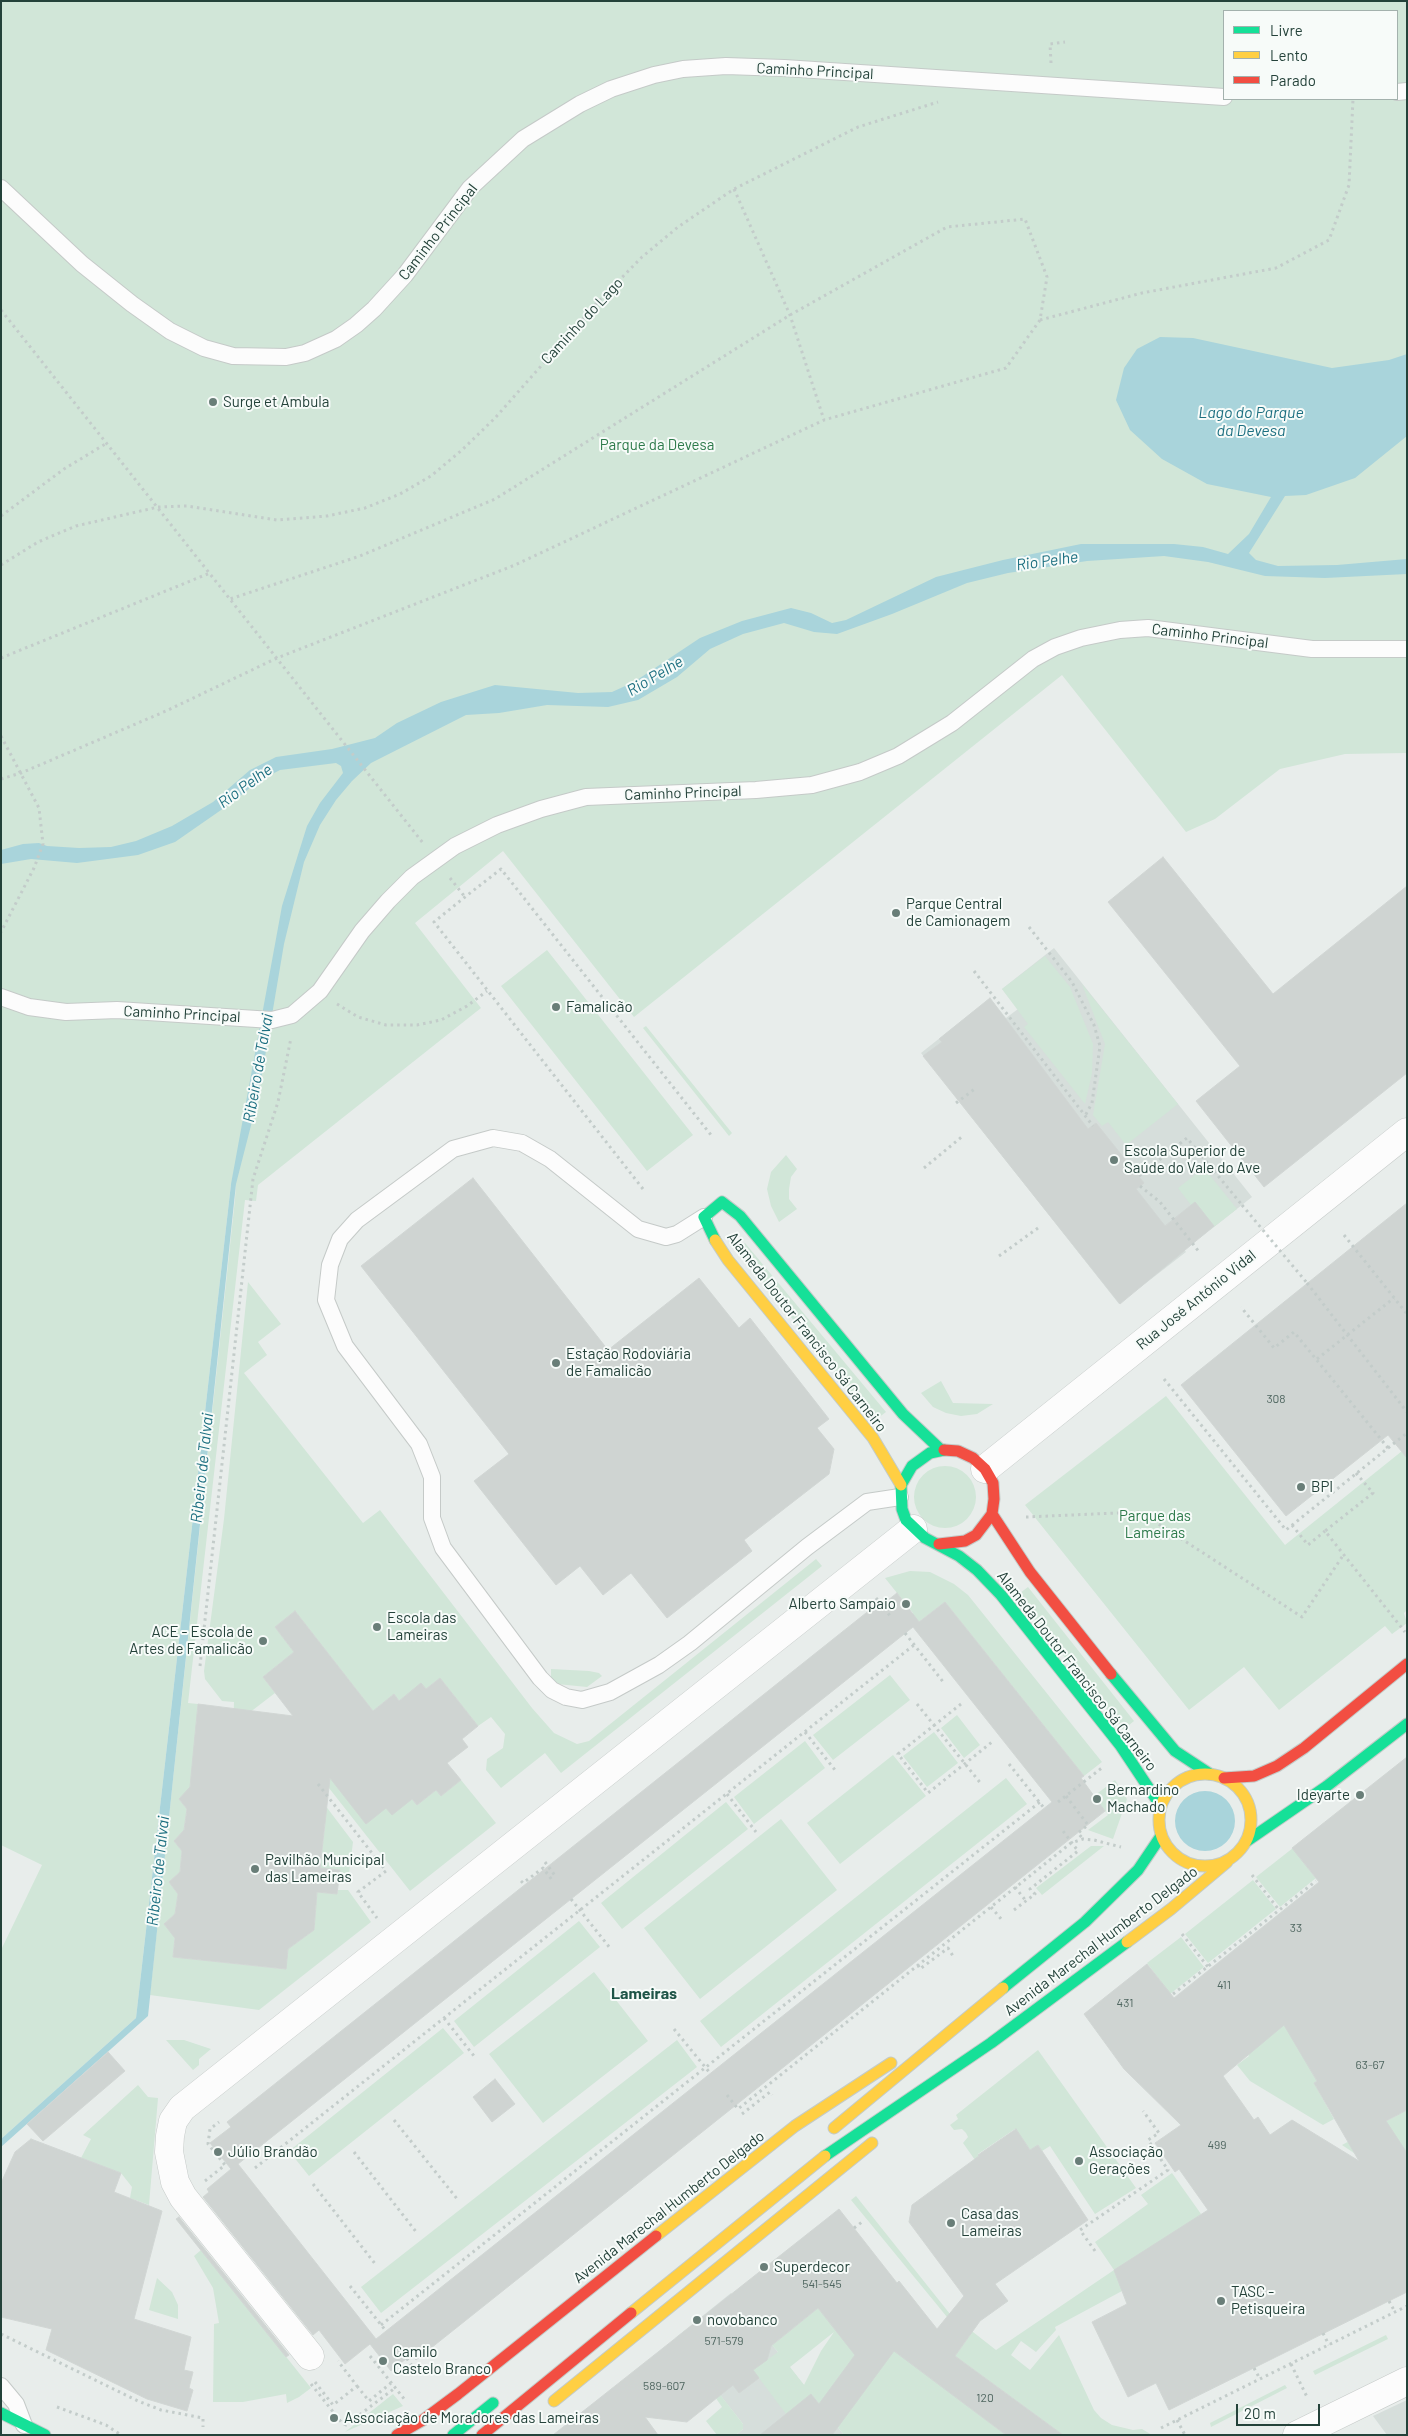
<!DOCTYPE html>
<html>
<head>
<meta charset="utf-8">
<style>
  body { margin:0 }
  #map { position:relative; width:1408px; height:2436px; overflow:hidden; background:#e8edeb; font-family:Barlow,sans-serif }
  canvas { display:block }
  .frame { position:absolute; inset:0; border:2px solid #24423a; pointer-events:none }
  .legend { position:absolute; left:1223px; top:10px; width:175px; height:90px; box-sizing:border-box; background:#f7fbf9; border:1px solid #a3b1ad; margin:0; padding:6px 9px; list-style:none; font-size:15px; color:#24423a }
  .legend li { display:flex; align-items:center; gap:10px; height:25px }
  .legend b { width:25px; border:1px solid #a3b1ad }
  .scale { position:absolute; left:1236px; top:2404px; width:84px; height:22px; box-sizing:border-box; border:2px solid #24423a; border-top:0; padding-left:6px; font-size:15px; line-height:18px; white-space:nowrap; color:#24423a; -webkit-text-stroke:4px #f7fbf9; paint-order:stroke }
</style>
</head>
<body>
<div id="map">
<canvas width="1408" height="2436"></canvas>
<div class="frame"></div>
<ul class="legend">
<li><b style="height:6px;background:#16e098"></b>Livre</li>
<li><b style="height:6px;background:#ffcf43"></b>Lento</li>
<li><b style="height:6px;background:#f24e42"></b>Parado</li>
</ul>
<div class="scale">20 m</div>
</div>
<script>
const g = document.querySelector('canvas').getContext('2d');
g.lineJoin = 'round';
function fillPath(path, color) {
  g.fillStyle = color;
  g.fill(path, 'evenodd');
}
function shape(rows) {
  const path = new Path2D();
  for (const r of rows) {
    if (r.length === 3) {
      path.moveTo(r[0] + r[2], r[1]);
      path.arc(r[0], r[1], r[2], 0, 2 * Math.PI);
      continue;
    }
    path.moveTo(r[0], r[1]);
    for (let i = 2; i < r.length; i += 2) path.lineTo(r[i], r[i + 1]);
  }
  return path;
}
function strokePath(path, color, width, dash) {
  g.strokeStyle = color;
  g.lineWidth = width;
  g.lineCap = dash ? 'butt' : 'round';
  g.setLineDash(dash || []);
  g.stroke(path);
}
function label(font, color, halo, rows, align = 'center') {
  g.font = font + ' Barlow,sans-serif';
  g.lineWidth = 4;
  g.setLineDash([]);
  g.textBaseline = 'middle';
  g.strokeStyle = halo;
  g.fillStyle = color;
  for (const [text, x, y, turn = 0] of rows) {
    g.save();
    g.translate(x, y);
    g.rotate((+turn || 0) * Math.PI / 180);
    g.textAlign = isNaN(turn) ? turn : align;
    if (halo) g.strokeText(text, 0, 0);
    g.fillText(text, 0, 0);
    g.restore();
  }
}
const built = shape([
  [1054,948,1252,1197,1200,1238,1181,1214,1166,1226,1186,1252,1119,1304,921,1053,990,998,1006,1018,1018,1009,1002,989],
  [731,2293,804,2385,844,2435,736,2435,743,2429,743,2424,675,2338],
  [1407,2400,1407,2435,1387,2435,1373,2416]
]);
const green = shape([
  [1,1,1407,1,1407,753,1345,754,1280,769,1215,819,1186,832,1062,675,634,1017,503,851,415,923,481,1008,258,1185,256,1201,245,1200,188,1703,198,1704,193,1767,190,1789,179,1799,187,1809,184,1830,174,1841,182,1851,180,1872,169,1882,178,1894,175,1914,164,1924,175,1936,173,1957,285,1969,288,1949,314,1930,317,1892,337,1894,338,1890,348,1890,371,1922,259,2010,150,1995,235,1199,236,1184,231,1184,136,2018,1,2139,1,1950,42,1865,1,1845],
  [1224,11,1397,11,1397,99,1224,99],
  [547,950,693,1135,647,1171,501,986],
  [1045,956,1070,987,1093,1044,1092,1073,1085,1104,1024,1027,1028,1024,1002,989],
  [1082,984,1178,1104,1126,1145,1108,1122,1102,1126,1093,1115,1105,1044],
  [646,1026,732,1133,729,1136,643,1028],
  [786,1155,797,1169,791,1177,789,1189,789,1199,797,1209,779,1222,771,1206,767,1189,771,1172],
  [1204,1168,1237,1209,1210,1230,1178,1188],
  [745,1243,886,1412,874,1421,740,1253,739,1247],
  [248,1282,281,1324,258,1342,267,1355,244,1373,363,1523,380,1510,532,1708,554,1733,577,1744,589,1741,816,1559,822,1566,561,1773,545,1753,501,1788,486,1770,487,1759,503,1748,505,1734,491,1717,478,1726,440,1678,426,1689,421,1684,399,1701,394,1694,373,1711,295,1611,275,1627,294,1652,263,1677,275,1693,236,1723,233,1735,234,1702,222,1701,205,1679,204,1671,224,1519],
  [941,1381,953,1403,993,1404,977,1414,961,1416,946,1413,933,1407,921,1393],
  [1166,1396,1285,1545,1407,1447,1407,1610,1404,1613,1407,1623,1392,1634,1385,1626,1279,1710,1244,1667,1189,1710,1025,1505],
  [945,1497,31],
  [910,1571,930,1572,954,1584,968,1595,1102,1762,1084,1776,945,1602,912,1627,906,1619,913,1613,885,1578],
  [1028,1587,1134,1721,1123,1730,1016,1596],
  [551,1669,589,1671,599,1673,602,1676,587,1687,557,1684,551,1679],
  [890,1675,910,1700,833,1760,813,1735],
  [957,1715,980,1745,964,1758,941,1728],
  [934,1732,958,1763,927,1787,903,1756],
  [805,1741,825,1768,754,1824,734,1797],
  [893,1755,926,1796,840,1864,807,1823],
  [330,1778,386,1808,412,1799,417,1805,436,1790,441,1796,461,1780,496,1823,410,1891,325,1783],
  [1006,1778,1027,1804,721,2047,700,2021],
  [1115,1780,1127,1799,1113,1839,1088,1830,1108,1815,1094,1796],
  [309,1784,353,1842,349,1874,339,1873,340,1870,320,1868,325,1825,303,1802],
  [726,1802,748,1829,622,1929,601,1903],
  [781,1819,837,1890,700,1999,644,1928],
  [1091,1846,1104,1846,1042,1895,1036,1888],
  [1293,1848,1314,1876,1348,1920,1316,1878,1280,1907,1256,1877],
  [1253,1880,1276,1909,1208,1963,1185,1934],
  [579,1921,600,1947,474,2047,454,2021],
  [1181,1937,1204,1967,1170,1994,1147,1963],
  [594,1972,648,2041,543,2123,489,2054],
  [1265,1985,1317,2081,1314,2083,1334,2119,1323,2125,1250,2081,1237,2065,1249,2056,1236,2038],
  [443,2028,464,2053,309,2176,289,2151],
  [166,2040,184,2040,211,2049,199,2059,199,2065,193,2070],
  [677,2040,697,2067,381,2313,361,2287],
  [1038,2050,1136,2188,1095,2214,1050,2146,1042,2151,1038,2145,1030,2150,1015,2129,978,2154,979,2157,975,2160,963,2143,968,2137,966,2133,962,2129,954,2130,950,2125,958,2119,956,2115],
  [138,2085,148,2097,158,2098,149,2205,130,2198,132,2187,121,2173,81,2158,91,2139,83,2135],
  [1407,2110,1407,2153,1360,2157,1342,2145],
  [1172,2173,1201,2214,1122,2291,1055,2327,1056,2330,1036,2352,1021,2341,1011,2355,1030,2370,1059,2335,1094,2410,1101,2418,1112,2425,1133,2430,1142,2429,1152,2435,1063,2435,955,2356,970,2335,947,2317,851,2200,856,2196,950,2314,996,2350,1114,2270,1095,2242,1148,2204,1141,2195],
  [201,2250,311,2388,299,2397,287,2403,286,2394,243,2402,213,2402,214,2324,219,2323,213,2288,194,2256],
  [157,2278,172,2292,178,2305,178,2319,149,2310],
  [818,2308,836,2330,851,2318,1006,2435,844,2435,811,2394,786,2414,753,2370,778,2352,772,2345],
  [834,2332,821,2351,804,2385,790,2367],
  [1386,2335,1388,2339,1315,2375,1313,2371],
  [1285,2385,1287,2388,1211,2427,1210,2423],
  [715,2388,743,2424,743,2429,736,2435,717,2435,706,2421,722,2407,711,2391],
  [393,2394,403,2406,345,2432]
]);
const water = shape([
  [1160,337,1193,338,1332,368,1389,360,1407,354,1407,436,1355,478,1306,495,1285,496,1249,553,1256,560,1278,566,1337,565,1407,559,1407,574,1325,578,1265,576,1208,562,1164,556,1087,561,1008,573,967,583,892,614,837,634,814,632,784,623,743,634,710,649,677,677,638,700,608,707,547,705,499,713,466,715,371,763,352,781,336,800,320,825,304,862,284,944,258,1098,236,1184,148,2016,1,2147,1,2139,136,2018,231,1184,282,906,307,826,320,803,343,773,341,766,336,763,280,770,257,782,234,801,175,842,138,855,77,863,31,859,1,864,1,850,23,844,39,843,47,846,79,848,111,847,136,841,172,826,213,802,250,770,276,757,332,749,375,738,397,723,441,702,495,685,578,693,612,692,634,682,700,638,742,621,791,608,811,613,832,623,846,620,936,577,1003,560,1081,544,1174,544,1203,547,1228,554,1249,534,1271,497,1207,484,1162,459,1130,430,1116,400,1124,368,1137,349],
  [1205,1821,30]
]);
const building = shape([
  [1163,857,1273,994,1407,886,1407,1073,1264,1187,1196,1101,1240,1066,1108,902,1163,857],
  [990,998,1088,1129,1096,1123,1144,1183,1136,1189,1165,1226,1195,1202,1214,1226,1120,1304,923,1056,942,1042,939,1039,990,998],
  [473,1178,608,1350,699,1278,739,1328,750,1318,829,1419,817,1428,834,1449,829,1474,744,1540,752,1551,667,1618,631,1573,603,1595,580,1566,556,1585,474,1481,509,1454,361,1266,473,1178],
  [1407,1203,1407,1458,1388,1435,1286,1516,1181,1385,1407,1203],
  [897,1593,919,1622,945,1602,1084,1776,1081,1778,1105,1811,416,2360,412,2354,391,2371,370,2344,345,2364,319,2330,313,2335,203,2197,209,2192,207,2189,231,2169,210,2143,231,2127,227,2122,876,1605,878,1608,897,1593],
  [913,1627,1052,1802,376,2339,238,2164,913,1627],
  [295,1611,373,1711,394,1694,399,1701,421,1683,426,1689,440,1678,478,1726,462,1739,468,1747,447,1763,461,1780,441,1796,436,1790,417,1805,412,1799,392,1815,386,1808,366,1824,330,1778,320,1868,340,1870,337,1894,317,1892,314,1930,288,1949,286,1969,173,1957,175,1938,164,1924,175,1914,178,1894,169,1882,180,1872,182,1851,174,1841,184,1830,187,1809,179,1799,190,1787,198,1704,293,1716,263,1677,294,1652,275,1627,295,1611],
  [1407,1757,1407,2110,1386,2121,1407,2153,1407,2292,1169,2410,1156,2383,1128,2397,1092,2322,1127,2304,1114,2270,1208,2210,1179,2169,1175,2172,1155,2143,1181,2125,1124,2069,1084,2014,1147,1964,1174,1998,1319,1882,1292,1848,1407,1757],
  [1284,2025,1317,2081,1314,2083,1359,2161,1292,2120,1270,2135,1258,2117,1254,2120,1223,2076,1284,2025],
  [108,2052,125,2071,43,2141,27,2124,108,2052],
  [495,2079,515,2104,492,2122,473,2097,495,2079],
  [1016,2129,1030,2150,1038,2145,1088,2220,995,2284,1008,2301,980,2321,955,2356,1063,2435,1006,2435,894,2351,832,2435,760,2435,811,2394,819,2404,855,2355,818,2308,771,2346,767,2360,753,2370,759,2378,739,2393,733,2385,687,2422,645,2417,658,2435,553,2435,839,2209,897,2283,899,2281,937,2329,964,2296,909,2222,912,2205,979,2156,978,2155,1016,2129],
  [31,2139,121,2173,114,2192,162,2211,134,2319,191,2337,184,2370,193,2372,189,2388,193,2390,187,2411,147,2399,46,2350,52,2329,1,2317,1,2183,15,2152,31,2139],
  [179,2217,289,2355,286,2357,176,2219,179,2217]
]);
const path = shape([
  [1051,63,1050,44,1065,42],
  [734,189,790,315,824,420],
  [1,310,423,843],
  [1040,320,1142,293,1276,268,1329,240,1349,185,1353,99],
  [1,516,64,469,107,443],
  [1,565,38,542,76,526,158,507,187,506,277,520,327,516,365,508,400,494,431,476,462,450,495,418,596,304,642,257,678,227,734,189,858,127,938,102],
  [1,658,210,573],
  [1,736,39,808,43,844,34,868,1,932],
  [1,779,21,773,166,711,277,658,515,565,824,420,1006,368,1040,320,1047,277,1025,219,947,227,790,315,495,499,360,556,230,599],
  [450,878,465,897],
  [1029,927,1072,982,1094,1025,1100,1046,1092,1103,1085,1116],
  [974,971,1093,1126],
  [337,1004,358,1017,386,1025,417,1025,441,1020,467,1006,487,991],
  [956,1103,976,1088],
  [924,1168,964,1135],
  [1139,1176,1187,1138,1242,1205],
  [1140,1186,1160,1202,1200,1253],
  [643,1189,434,922,465,897,501,869,711,1135],
  [1344,1235,1407,1314],
  [999,1256,1038,1228],
  [1307,1283,1407,1412],
  [1317,1359,1394,1298],
  [1164,1379,1286,1530,1388,1448,1294,1332,1274,1348,1241,1307],
  [1388,1448,1407,1433],
  [1356,1473,1373,1493,1325,1531,1405,1632],
  [1026,1517,1140,1512,1302,1617,1344,1554],
  [1292,1525,1308,1545,1325,1531],
  [876,1598,891,1617],
  [905,1633,944,1683],
  [200,1666,253,1179,278,1102,291,1038],
  [917,1704,982,1785],
  [961,1704,898,1754,928,1793,992,1742],
  [805,1732,835,1770],
  [1009,1764,1044,1808],
  [318,1784,386,1871,358,1892,377,1918],
  [727,1794,756,1832],
  [1066,1796,1088,1825,1078,1833,1083,1839],
  [1058,1802,1103,1767],
  [545,1862,556,1877],
  [1252,1875,1279,1910],
  [521,1881,523,1883,543,1868,552,1880],
  [1015,1887,1026,1901],
  [571,1899,610,1948],
  [991,1907,1002,1920],
  [1014,1910,1035,1894,1030,1889,1078,1851,1063,1831],
  [1182,1934,1208,1967],
  [918,1965,920,1969,948,1948,953,1956],
  [1173,1994,1316,1881],
  [444,2018,474,2056],
  [674,2029,710,2073],
  [727,2095,738,2109,1071,1843,1083,1839,1094,1840,1121,1847],
  [742,2114,770,2092,772,2095],
  [394,2120,458,2200],
  [354,2152,417,2233],
  [255,2168,914,1645],
  [205,2181,225,2165,208,2144,210,2129,219,2122],
  [313,2184,376,2265],
  [854,2228,862,2222],
  [1095,2251,1080,2230,1168,2170,1148,2140,1159,2133,1143,2111],
  [350,2286,386,2331],
  [1389,2301,1395,2312],
  [381,2325,1040,1802],
  [1323,2333,1329,2345],
  [1,2334,138,2401,161,2410,203,2418,203,2427],
  [403,2353,415,2370],
  [370,2356,405,2400],
  [1291,2364,1308,2399],
  [1254,2368,1260,2379],
  [315,2382,333,2405,357,2386,338,2361],
  [311,2384,342,2423,346,2425,395,2388],
  [357,2386,369,2401,391,2383],
  [57,2407,106,2425,121,2435],
  [1177,2420,1185,2435],
  [1161,2428,1407,2306]
]);
const lane = shape([
  [1397,92,1407,91],
  [1,188,82,264,132,304,170,331,204,348,233,356,286,357,305,353,336,339,356,325,374,309,405,275,470,188,523,139,580,104,611,89,654,75,683,69,726,66,784,68,1224,97],
  [1,997,29,1007,66,1012,117,1010,272,1020,292,1015,320,991,362,931,388,901,412,877,455,846,497,825,541,809,586,797,756,790,812,785,860,772,898,756,952,723,1033,659,1055,647,1081,638,1120,630,1148,628,1312,649,1407,649],
  [704,1217,677,1234,666,1237,638,1229,550,1159,522,1143,493,1138,453,1149,357,1220,340,1239,330,1265,326,1300,345,1346,419,1444,432,1477,432,1518,443,1548,540,1678,552,1690,566,1697,582,1700,610,1692,659,1665,690,1643,807,1547,867,1502,900,1497],
  [1,2386,16,2404,24,2425]
]);
const street = shape([
  [985,1469,1407,1132],
  [310,2356,183,2197,175,2182,169,2152,170,2136,173,2121,182,2108,913,1529],
  [1297,2435,1407,2381]
]);
const fast = shape([
  [715,1240,704,1217,722,1202,740,1216,903,1414,941,1450],
  [944,1450,930,1453,912,1466,901,1485,902,1509,906,1520,925,1538,959,1556,977,1570,1001,1595,1120,1745,1160,1805],
  [1111,1674,1175,1751,1210,1774],
  [1247,1841,1327,1786,1407,1724],
  [1003,1988,1085,1922,1138,1870,1161,1836],
  [825,2156,991,2043,1127,1942],
  [1,2413,45,2435],
  [453,2435,493,2403]
]);
const slow = shape([
  [715,1240,728,1260,873,1438,901,1485],
  [1205,1820,46],
  [1127,1942,1171,1909,1227,1862],
  [834,2128,1003,1988],
  [656,2236,795,2126,891,2063],
  [631,2313,825,2156],
  [554,2401,872,2143]
]);
const jam = shape([
  [992,1514,1030,1572,1111,1674],
  [939,1544,965,1541,976,1535,992,1514,994,1499,993,1483,985,1469,973,1458,958,1451,944,1450],
  [1224,1778,1254,1776,1277,1766,1304,1748,1407,1664],
  [397,2435,423,2420,458,2394,656,2236],
  [482,2435,631,2313]
]);
const pathBridge = shape([
  [1242,1205,1307,1283]
]);
const markers = [
  [213,402,5,"#697e78"],
  [896,913,5,"#697e78"],
  [556,1007,5,"#697e78"],
  [1114,1160,5,"#697e78"],
  [556,1363,5,"#697e78"],
  [1301,1487,5,"#697e78"],
  [906,1604,5,"#697e78"],
  [377,1627,5,"#697e78"],
  [263,1641,5,"#697e78"],
  [1360,1795,5,"#697e78"],
  [1097,1799,5,"#697e78"],
  [255,1869,5,"#697e78"],
  [218,2152,5,"#697e78"],
  [1079,2161,5,"#697e78"],
  [951,2223,5,"#697e78"],
  [764,2267,5,"#697e78"],
  [1221,2301,5,"#697e78"],
  [697,2320,5,"#697e78"],
  [383,2361,5,"#697e78"],
  [334,2418,5,"#697e78"]
];
const numberNames = [
  ["308",1276,1399],
  ["33",1296,1928],
  ["411",1224,1985],
  ["431",1125,2003],
  ["63-67",1370,2065],
  ["499",1217,2145],
  ["541-545",822,2284],
  ["571-579",724,2341],
  ["589-607",664,2386],
  ["120",985,2398]
];
const streetNames = [
  ["Caminho Principal",815,71,3],
  ["Caminho Principal",438,232,-52],
  ["Caminho do Lago",582,321,-47],
  ["Caminho Principal",1210,636,7],
  ["Caminho Principal",683,793,-2],
  ["Caminho Principal",182,1014,3],
  ["Rua José António Vidal",1196,1300,-39],
  ["Alameda Doutor Francisco Sá Carneiro",807,1332,52],
  ["Alameda Doutor Francisco Sá Carneiro",1077,1671,52],
  ["Avenida Marechal Humberto Delgado",1101,1941,-37],
  ["Avenida Marechal Humberto Delgado",669,2207,-38]
];
const poiNames = [
  ["Surge et Ambula",223,402],
  ["Parque Central",906,904],
  ["de Camionagem",906,921],
  ["Famalicão",566,1007],
  ["Escola Superior de",1124,1151],
  ["Saúde do Vale do Ave",1124,1168],
  ["Estação Rodoviária",566,1354],
  ["de Famalicão",566,1371],
  ["BPI",1311,1487],
  ["Alberto Sampaio",896,1604,"right"],
  ["Escola das",387,1618],
  ["Lameiras",387,1635],
  ["ACE - Escola de",253,1632,"right"],
  ["Artes de Famalicão",253,1649,"right"],
  ["Bernardino",1107,1790],
  ["Machado",1107,1807],
  ["Ideyarte",1350,1795,"right"],
  ["Pavilhão Municipal",265,1860],
  ["das Lameiras",265,1877],
  ["Júlio Brandão",228,2152],
  ["Associação",1089,2152],
  ["Gerações",1089,2169],
  ["Casa das",961,2214],
  ["Lameiras",961,2231],
  ["Superdecor",774,2267],
  ["TASC -",1231,2292],
  ["Petisqueira",1231,2309],
  ["novobanco",707,2320],
  ["Camilo",393,2352],
  ["Castelo Branco",393,2369],
  ["Associação de Moradores das Lameiras",344,2418]
];
const parkNames = [
  ["Parque da Devesa",657,445],
  ["Parque das",1155,1516],
  ["Lameiras",1155,1533]
];
const waterNames = [
  ["Lago do Parque",1251,413],
  ["da Devesa",1251,431],
  ["Rio Pelhe",1047,561,-8],
  ["Rio Pelhe",655,676,-31],
  ["Rio Pelhe",245,786,-36],
  ["Ribeiro de Talvai",258,1068,-80],
  ["Ribeiro de Talvai",202,1468,-84],
  ["Ribeiro de Talvai",158,1871,-84]
];
const neighbourhoodNames = [
  ["Lameiras",644,1994]
];
fillPath(built, '#d6dedb');
fillPath(green, '#d1e6d8');
fillPath(water, '#a9d4db');
fillPath(building, '#cfd4d2');
strokePath(building, '#d1d6d4', 1);
strokePath(lane, '#c5cac8', 18);
strokePath(street, '#c5cac8', 29);
strokePath(fast, '#c3cbc8', 13);
strokePath(slow, '#c3cbc8', 13);
strokePath(jam, '#c3cbc8', 13);
strokePath(path, '#c3ccca', 3, [2.5, 4]);
strokePath(lane, '#fcfcfc', 16);
strokePath(street, '#fcfcfc', 28);
strokePath(fast, '#16e098', 11);
strokePath(slow, '#ffcf43', 11);
strokePath(jam, '#f24e42', 11);
strokePath(pathBridge, '#c3ccca', 3, [2.5, 4]);
for (const [x, y, r, color] of markers) {
  const dot = new Path2D();
  dot.arc(x, y, r, 0, 2 * Math.PI);
  g.fillStyle = color;
  g.fill(dot);
  strokePath(dot, '#f7fbf9', 2);
}
label('12px', '#506761', null, numberNames);
label('15px', '#24423a', '#f7fbf9', streetNames);
label('15px', '#24423a', '#f7fbf9', poiNames, 'left');
label('15px', '#2d7a4b', '#f7fbf9', parkNames);
label('italic 16px', '#1c6f80', '#f7fbf9', waterNames);
label('bold 16px', '#1f5548', '#f7fbf9', neighbourhoodNames);
</script>
</body>
</html>
